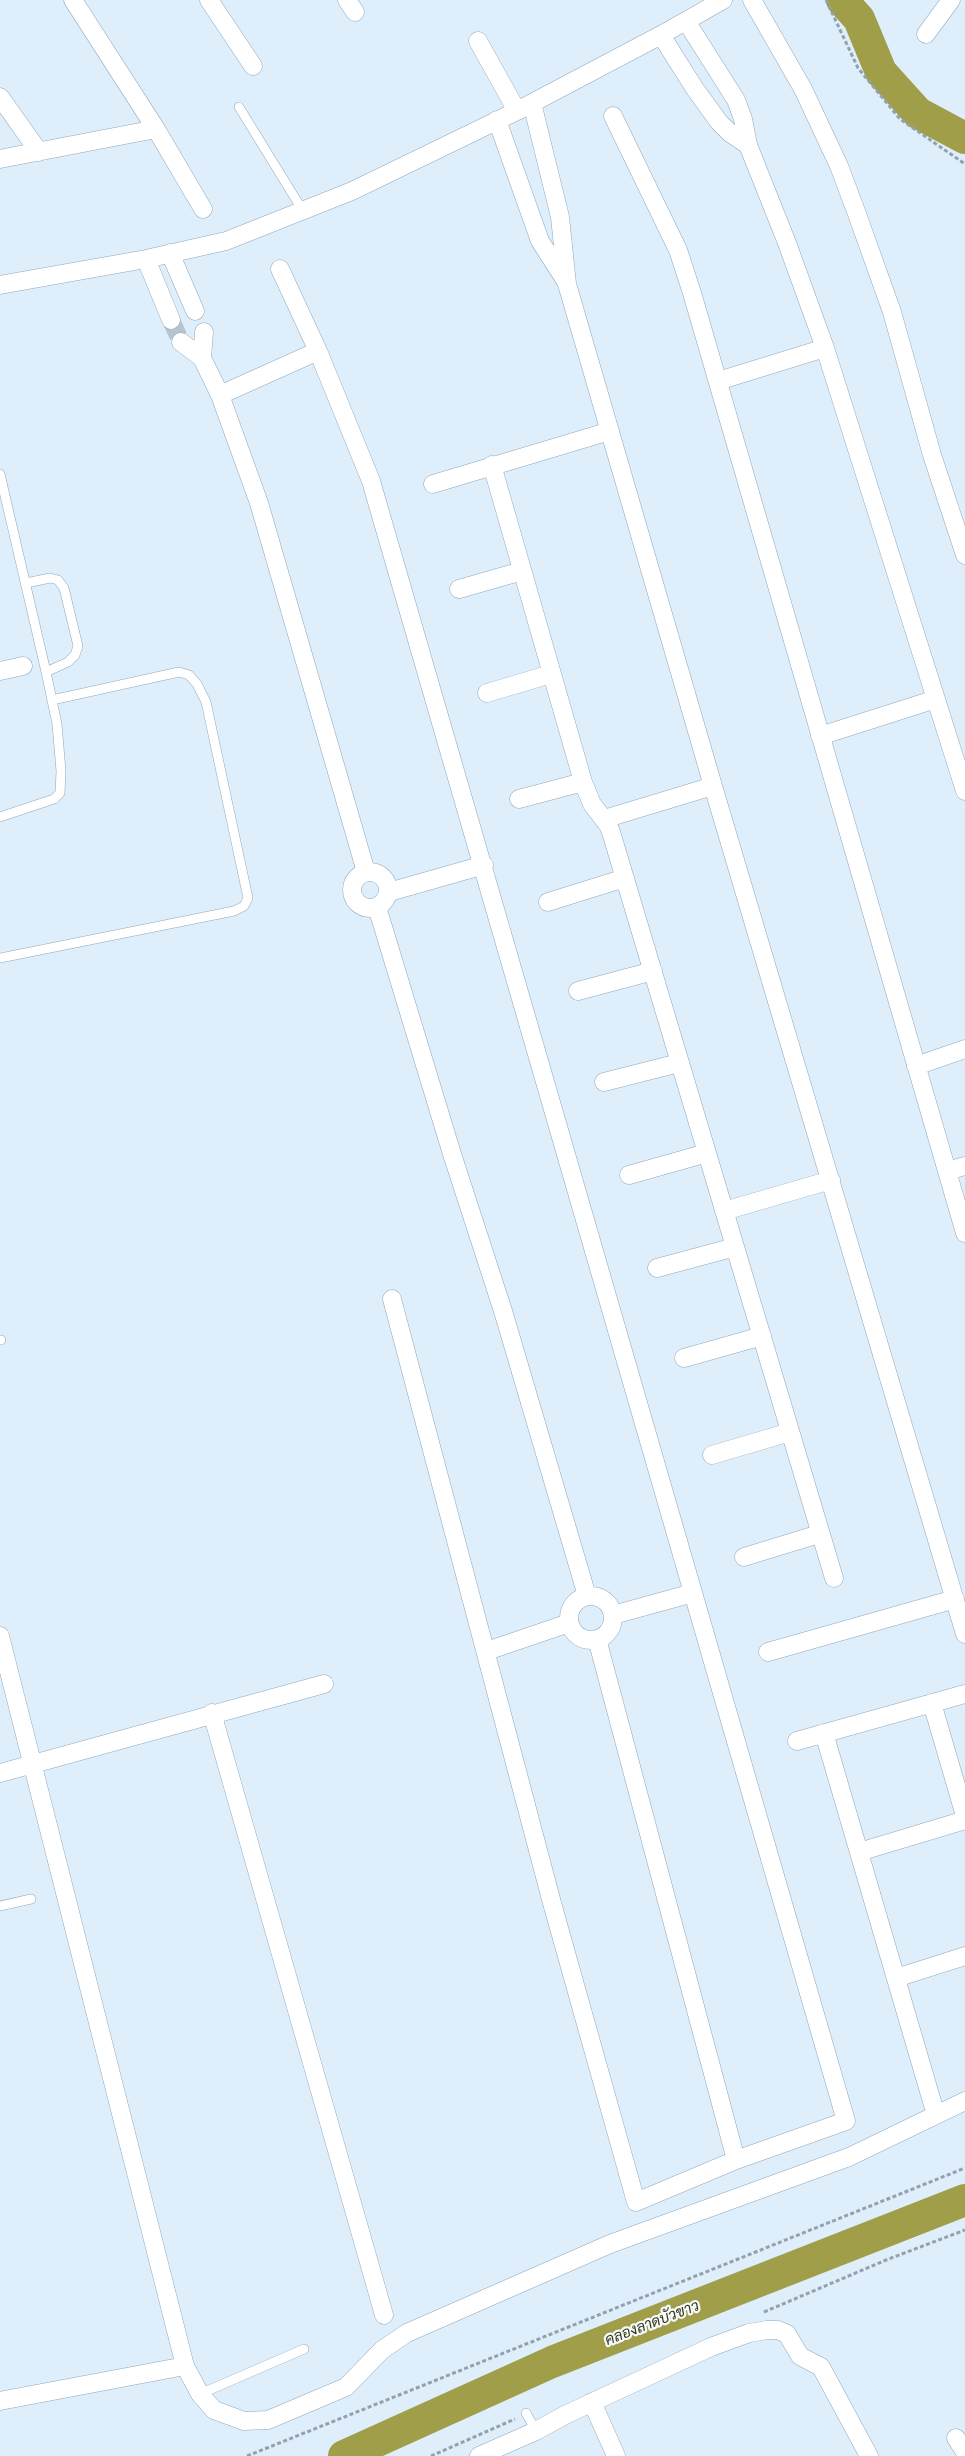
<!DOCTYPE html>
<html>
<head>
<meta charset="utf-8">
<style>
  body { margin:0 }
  canvas { display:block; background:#deeefb }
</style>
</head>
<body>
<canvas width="965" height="2456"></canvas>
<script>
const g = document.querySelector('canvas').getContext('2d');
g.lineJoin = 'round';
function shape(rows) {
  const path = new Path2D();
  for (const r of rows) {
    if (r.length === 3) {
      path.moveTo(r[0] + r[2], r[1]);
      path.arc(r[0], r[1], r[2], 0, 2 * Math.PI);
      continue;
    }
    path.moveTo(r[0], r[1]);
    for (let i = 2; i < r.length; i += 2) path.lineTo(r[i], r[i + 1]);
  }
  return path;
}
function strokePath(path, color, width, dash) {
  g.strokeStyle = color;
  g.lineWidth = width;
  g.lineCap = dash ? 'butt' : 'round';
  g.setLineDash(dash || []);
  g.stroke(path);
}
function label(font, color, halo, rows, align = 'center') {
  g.font = font + ' "Public Sans",Sarabun,sans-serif';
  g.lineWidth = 4.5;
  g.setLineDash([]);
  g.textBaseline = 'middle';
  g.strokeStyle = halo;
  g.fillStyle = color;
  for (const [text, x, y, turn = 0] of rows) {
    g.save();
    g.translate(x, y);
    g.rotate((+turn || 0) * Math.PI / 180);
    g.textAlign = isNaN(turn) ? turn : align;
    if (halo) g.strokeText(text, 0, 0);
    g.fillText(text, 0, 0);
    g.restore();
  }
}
const canal = shape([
  [844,3,847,0]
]);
const river = shape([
  [842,0,859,19,881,72,918,113,965,138],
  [344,2456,552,2362,965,2200]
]);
const streetTunnel = shape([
  [171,320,181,342]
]);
const path = shape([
  [826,0,858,68,900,119,965,164],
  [764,2312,886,2260,965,2230],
  [247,2456,965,2168],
  [431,2456,515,2419]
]);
const lane = shape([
  [239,107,303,211],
  [0,474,46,672,57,724,61,771,60,793,54,799,0,817],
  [26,583,50,578,58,580,64,588,78,646,75,655,68,662,46,672],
  [0,958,234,911,244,906,248,898,206,702,197,684,189,675,179,672,52,700],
  [0,1340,1,1340],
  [0,1906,31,1899],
  [200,2394,304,2349],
  [526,2413,536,2431]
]);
const street = shape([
  [73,0,156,129,203,209],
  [209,0,253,66],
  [347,0,355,12],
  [752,0,803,89,839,166,857,214,892,312,932,455,965,555],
  [686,21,736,100,743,119,748,145,787,243,825,348,965,791],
  [926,34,951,0],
  [661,35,695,89,719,122,730,133,748,145],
  [478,41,517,111],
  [0,97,39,152],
  [532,103,560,217,567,284,713,786,965,1634],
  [613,116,678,250,692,293,965,1233],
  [497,120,540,241,567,283],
  [0,159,156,129],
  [170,253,195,311],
  [146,259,171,320],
  [280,269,318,351,371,481,846,2121,736,2160],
  [0,285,146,259,226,241,352,191,517,111,661,35,723,0],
  [181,342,202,358,220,395,259,503,366,872],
  [202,358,204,332],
  [718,381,825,348],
  [220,395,318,351],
  [492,465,583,782,592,804,608,825,611,832,834,1578],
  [433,484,610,431],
  [459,589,522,571],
  [0,671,23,666],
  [487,693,551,674],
  [820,736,936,699],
  [519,799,583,782],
  [604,819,713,786],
  [370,890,18],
  [389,892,484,865],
  [548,902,625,878],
  [377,907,452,1154,503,1311,587,1596],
  [578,991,653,971],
  [916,1066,965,1049],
  [604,1082,679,1063],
  [947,1171,965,1166],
  [629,1175,707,1153],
  [724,1211,831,1180],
  [657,1268,735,1247],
  [392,1299,552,1903,636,2202,736,2160,597,1639],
  [684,1358,762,1336],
  [712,1455,790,1432],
  [744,1557,819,1534],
  [591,1618,22],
  [613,1615,693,1593],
  [0,1636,185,2366,200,2394,214,2410,244,2421,268,2420,346,2387,382,2350,407,2333,610,2244,849,2157,965,2101],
  [487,1651,569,1623],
  [768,1652,955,1599],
  [932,1703,965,1816],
  [212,1713,384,2315],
  [824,1733,933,2105],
  [797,1741,965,1694],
  [0,1773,324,1684],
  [859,1852,965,1820],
  [896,1978,965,1956],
  [0,2401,185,2366],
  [592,2402,616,2456],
  [956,2438,965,2452],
  [479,2456,536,2431,565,2415,711,2347,749,2333,767,2330,778,2330,787,2334,800,2356,821,2367,869,2456]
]);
const waterNames = [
  ["คลองลาดบัวขาว",652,2323,-21]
];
strokePath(canal, '#a09e48', 19);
strokePath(river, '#a09e48', 32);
strokePath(streetTunnel, '#b6c4d0', 18, [18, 9]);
strokePath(lane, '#8fa8bc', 10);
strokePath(street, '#8fa8bc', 19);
strokePath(path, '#93a1ac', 3, [4, 2.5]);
strokePath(lane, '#fff', 9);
strokePath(street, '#fff', 18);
label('italic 15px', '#393813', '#f4fafe', waterNames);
</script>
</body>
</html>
